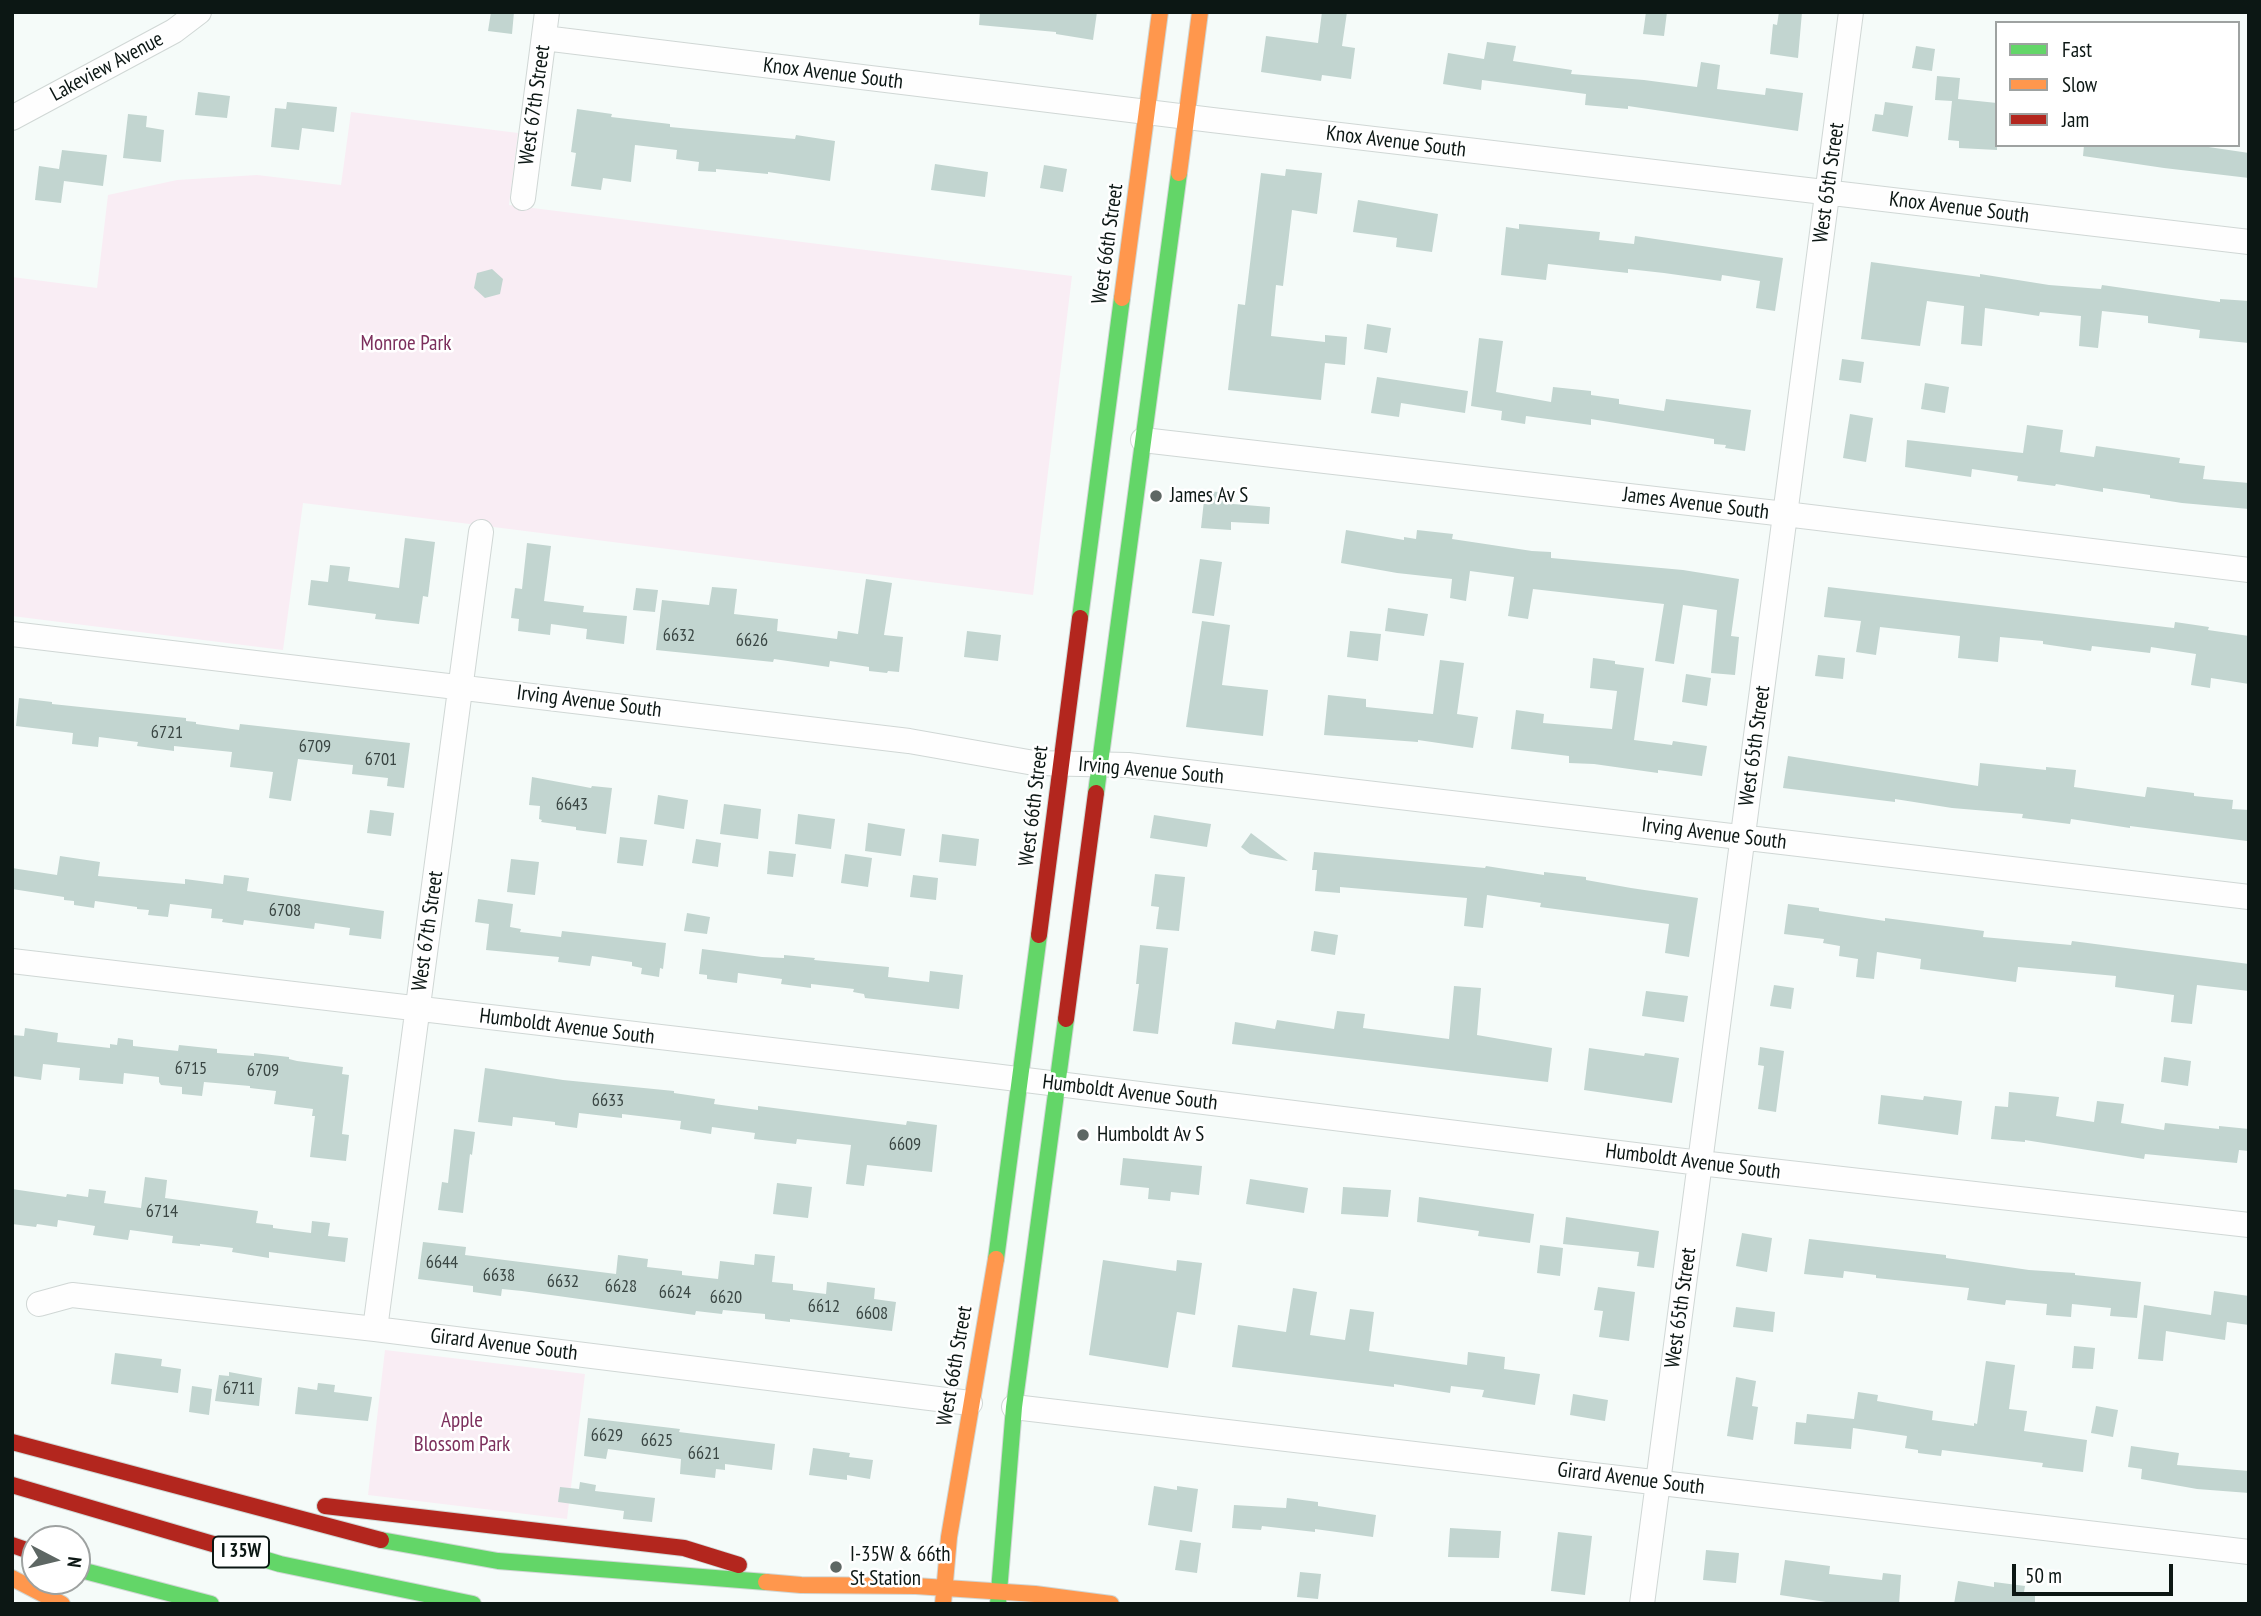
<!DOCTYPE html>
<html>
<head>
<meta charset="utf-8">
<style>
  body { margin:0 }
  #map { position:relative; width:2261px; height:1616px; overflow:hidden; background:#f5fbf9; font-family:"PT Sans Narrow",sans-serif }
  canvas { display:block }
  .frame { position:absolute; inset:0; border:14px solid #0c1714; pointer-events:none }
  .legend { position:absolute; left:1995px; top:21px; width:245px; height:126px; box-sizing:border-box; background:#fff; border:2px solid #9ea2a1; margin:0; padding:9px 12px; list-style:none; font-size:21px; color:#0c1714 }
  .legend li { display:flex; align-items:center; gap:14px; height:35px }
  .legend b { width:35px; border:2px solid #9ea2a1 }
  .north { position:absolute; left:21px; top:1525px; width:70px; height:70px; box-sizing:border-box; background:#fff; border:2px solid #9ea2a1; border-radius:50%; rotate:97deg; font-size:19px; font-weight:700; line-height:28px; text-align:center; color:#0c1714 }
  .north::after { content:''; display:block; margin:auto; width:24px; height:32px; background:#5e6764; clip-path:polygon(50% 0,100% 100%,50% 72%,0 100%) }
  .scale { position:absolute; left:2012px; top:1564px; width:161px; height:32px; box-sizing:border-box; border:4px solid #0c1714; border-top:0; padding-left:9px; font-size:21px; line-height:24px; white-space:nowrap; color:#0c1714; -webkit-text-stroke:5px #fff; paint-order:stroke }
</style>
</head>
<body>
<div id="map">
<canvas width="2261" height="1616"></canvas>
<div class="frame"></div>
<ul class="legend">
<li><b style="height:9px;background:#63d668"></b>Fast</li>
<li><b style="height:9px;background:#ff974d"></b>Slow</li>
<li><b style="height:9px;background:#b3261e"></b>Jam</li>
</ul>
<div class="north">N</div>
<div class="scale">50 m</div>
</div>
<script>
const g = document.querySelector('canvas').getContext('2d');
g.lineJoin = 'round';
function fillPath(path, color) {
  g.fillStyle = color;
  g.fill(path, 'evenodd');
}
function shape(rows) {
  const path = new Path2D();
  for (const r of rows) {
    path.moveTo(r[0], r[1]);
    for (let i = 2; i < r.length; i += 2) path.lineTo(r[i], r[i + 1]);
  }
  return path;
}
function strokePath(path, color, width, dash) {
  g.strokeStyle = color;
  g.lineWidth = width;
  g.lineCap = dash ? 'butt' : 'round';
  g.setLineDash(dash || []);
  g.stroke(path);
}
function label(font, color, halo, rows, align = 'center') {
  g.font = font + ' "PT Sans Narrow",sans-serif';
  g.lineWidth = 5;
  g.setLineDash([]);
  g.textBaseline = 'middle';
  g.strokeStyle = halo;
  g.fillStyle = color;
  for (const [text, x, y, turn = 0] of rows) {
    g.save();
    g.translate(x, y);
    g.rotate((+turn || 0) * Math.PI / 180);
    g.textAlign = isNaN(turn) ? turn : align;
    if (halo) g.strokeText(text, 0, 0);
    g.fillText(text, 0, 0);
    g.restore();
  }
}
const green = shape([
  [351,112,518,133,509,205,1072,276,1033,595,303,503,283,650,12,616,12,277,97,288,108,195,177,180,257,175,341,185],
  [385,1350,585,1374,567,1519,368,1495]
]);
const building = shape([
  [491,12,514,12,512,34,488,31],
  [980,12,1097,12,1093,40,1056,34,1056,32,979,25],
  [1322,12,1347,12,1342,46,1355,48,1351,79,1322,75,1321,81,1261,72,1266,36,1318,43],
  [1646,12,1667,12,1664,36,1643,34],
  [1779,12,1802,12,1798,58,1770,54,1773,24,1777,25],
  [1487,42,1516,46,1513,61,1572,70,1571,74,1644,80,1697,87,1701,62,1720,65,1717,89,1765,95,1766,88,1803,93,1798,131,1628,106,1628,109,1585,105,1586,94,1482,80,1481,90,1443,84,1448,53,1484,59],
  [1916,46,1935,49,1932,71,1912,68],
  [1937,76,1960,78,1958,99,1997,103,1997,150,1959,148,1959,141,1948,140,1952,101,1935,100],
  [198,92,230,96,227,118,195,115],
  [287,102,337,107,334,132,302,128,299,150,271,147,275,108,286,109],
  [1885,102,1913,106,1908,137,1872,131,1875,114,1883,115],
  [577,109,612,114,611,117,670,124,670,127,795,139,796,135,835,141,830,181,768,172,768,174,716,169,716,172,698,171,699,162,676,159,677,150,635,145,631,182,603,178,601,190,571,186,576,153,571,152],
  [128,114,147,116,146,127,164,130,161,162,123,158],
  [2084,145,2195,145,2249,153,2249,178,2164,168,2083,156],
  [62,150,107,155,103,186,64,181,61,203,35,200,39,166,59,169],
  [935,164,988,172,985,197,931,190],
  [1044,165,1067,169,1063,192,1040,188],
  [1286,169,1322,173,1317,214,1292,210,1283,286,1276,285,1271,336,1325,342,1325,335,1347,337,1345,365,1325,363,1321,400,1228,390,1238,304,1245,305,1261,173,1285,176],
  [1358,200,1438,214,1432,252,1396,247,1397,238,1353,232],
  [1519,224,1600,232,1599,240,1634,244,1635,236,1783,258,1775,311,1756,308,1760,281,1722,275,1721,281,1664,273,1628,269,1628,273,1548,264,1546,280,1501,275,1506,227,1519,229],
  [1871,262,1980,277,1980,274,2049,285,2101,289,2102,285,2220,302,2220,299,2249,301,2249,343,2199,338,2200,330,2148,323,2148,316,2102,311,2098,348,2079,346,2081,316,2040,312,2039,316,1985,308,1982,346,1961,344,1964,306,1927,301,1920,346,1861,339],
  [492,269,503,279,500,294,485,298,474,288,477,273],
  [1367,324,1391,328,1387,353,1364,349],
  [1479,338,1503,341,1496,392,1551,402,1553,387,1591,391,1591,395,1619,399,1619,404,1664,411,1666,399,1751,410,1745,451,1725,448,1726,445,1714,444,1714,439,1591,419,1591,425,1526,416,1525,424,1501,420,1502,411,1471,406],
  [1842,359,1864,362,1861,383,1839,380],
  [1377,377,1468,391,1465,413,1401,403,1399,417,1371,413],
  [1925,383,1949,387,1945,413,1921,409],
  [1850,414,1873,418,1866,462,1843,458],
  [2027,425,2063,430,2060,452,2094,457,2096,446,2180,458,2179,463,2205,466,2203,479,2249,483,2249,509,2182,503,2150,498,2150,495,2103,488,2103,492,2056,484,2055,486,2017,481,2018,476,1972,469,1971,477,1905,467,1907,440,2023,453],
  [1205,491,1234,493,1233,504,1270,507,1269,524,1231,522,1231,530,1201,528],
  [1346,530,1404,540,1404,537,1416,539,1417,530,1453,534,1452,539,1532,551,1551,552,1551,558,1683,570,1739,579,1731,636,1739,637,1735,675,1711,673,1717,610,1683,605,1674,664,1655,661,1664,604,1533,589,1528,619,1508,616,1514,577,1470,571,1466,601,1450,598,1452,579,1397,573,1341,563],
  [405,538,435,542,428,597,423,596,419,624,375,619,376,614,308,605,311,580,328,582,330,565,350,567,348,581,399,588],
  [527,543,551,546,544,601,584,606,583,612,627,616,624,644,586,639,587,629,551,624,550,635,518,631,519,619,511,618,515,588,522,589],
  [1200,559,1222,562,1214,616,1192,613],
  [866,579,892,583,884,635,903,637,899,672,888,671,887,673,869,671,869,667,830,661,829,667,774,659,773,662,656,650,662,600,709,605,712,587,737,589,734,614,778,619,777,631,837,639,838,631,858,634],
  [1828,587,2174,628,2175,622,2209,627,2208,630,2249,636,2249,684,2211,678,2210,688,2191,685,2196,654,2151,647,2150,653,2092,646,2091,651,2043,644,2043,641,2000,637,1998,662,1958,658,1960,636,1880,627,1876,655,1856,652,1861,621,1824,617],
  [636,588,658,590,655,612,633,610],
  [1388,608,1428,614,1424,636,1385,631],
  [1202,621,1230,625,1222,685,1268,690,1263,736,1186,727],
  [967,631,1001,635,998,661,964,657],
  [1350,631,1381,634,1378,661,1347,657],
  [1818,655,1845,658,1843,679,1815,676],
  [1593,658,1615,661,1615,664,1644,668,1634,740,1672,745,1673,741,1707,746,1702,776,1658,770,1658,773,1594,764,1569,763,1569,756,1511,749,1516,710,1544,714,1543,723,1612,729,1617,691,1590,688],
  [1440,660,1464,663,1457,714,1478,717,1473,748,1418,740,1418,742,1324,735,1328,695,1366,699,1366,707,1433,714],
  [1686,674,1711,678,1707,706,1682,702],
  [19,698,52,702,52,704,186,718,186,721,196,722,196,724,239,730,240,724,410,743,404,788,387,786,388,778,352,774,353,765,298,759,291,801,269,798,273,772,230,767,232,752,174,746,174,751,137,746,138,742,99,737,98,747,72,744,73,733,16,726],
  [1788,756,1978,786,1980,763,2046,770,2046,767,2076,770,2074,787,2145,797,2147,787,2194,793,2194,796,2233,800,2232,809,2249,810,2247,841,2130,826,2130,828,2071,819,2070,824,2022,818,2023,814,1952,808,1895,799,1895,802,1783,788],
  [532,777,591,788,592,786,612,788,606,834,576,830,576,827,541,822,542,820,539,819,540,806,529,805],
  [658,795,688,800,684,829,654,824],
  [724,804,761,809,758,839,720,834],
  [370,810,394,813,391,836,367,833],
  [798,814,835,819,831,849,795,844],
  [1154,815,1211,824,1207,847,1150,838],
  [868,823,905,829,901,856,865,851],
  [1251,833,1288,861,1250,854,1241,847],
  [942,834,979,839,976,866,939,862],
  [620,837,647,840,643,866,617,863],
  [696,839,721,843,718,867,692,863],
  [769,851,796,854,793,877,767,874],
  [1314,852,1485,868,1486,866,1544,875,1544,872,1586,877,1586,880,1631,888,1698,898,1689,957,1665,953,1669,924,1540,907,1541,903,1487,895,1483,928,1464,926,1467,898,1340,887,1340,893,1315,891,1317,870,1312,870],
  [845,854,872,858,868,887,841,883],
  [60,856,100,862,98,876,185,884,185,879,223,884,224,875,249,878,247,891,384,911,381,939,349,935,350,928,315,923,314,929,244,920,243,925,222,922,223,919,211,918,212,909,170,904,168,917,148,915,149,910,137,909,137,907,95,901,94,908,74,905,74,901,64,900,64,897,12,889,12,868,57,875],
  [511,859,539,862,535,895,507,892],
  [1155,874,1185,877,1179,931,1156,929,1159,907,1151,906],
  [913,875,938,878,936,900,910,897],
  [478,899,513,904,510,927,521,929,520,932,561,937,562,931,666,943,663,969,660,968,659,977,641,974,642,968,632,966,632,962,592,956,590,966,558,962,559,957,486,950,489,924,475,922],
  [1788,904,1819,908,1819,911,1885,921,1885,918,1984,931,1983,937,2071,945,2072,941,2249,964,2249,991,2197,985,2192,1024,2171,1022,2174,995,2115,987,2116,976,2018,967,2016,982,1920,969,1921,959,1877,952,1874,979,1856,977,1858,959,1839,956,1840,946,1823,943,1824,939,1784,934],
  [687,913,710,917,707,934,684,931],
  [1314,931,1338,935,1335,955,1311,951],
  [1140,945,1168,948,1158,1034,1133,1031,1139,984,1136,984],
  [702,949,762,957,784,958,784,955,815,958,814,960,889,967,888,977,929,982,930,971,963,975,959,1009,865,998,864,994,853,992,854,989,811,984,811,988,781,984,782,979,738,973,737,983,707,979,707,975,699,974],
  [1774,985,1794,988,1791,1009,1770,1006],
  [1454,986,1481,988,1477,1035,1552,1048,1548,1082,1232,1044,1235,1022,1275,1029,1277,1020,1334,1029,1337,1011,1365,1014,1363,1028,1449,1039],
  [1646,991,1688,996,1684,1022,1642,1016],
  [25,1028,58,1033,57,1042,110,1048,110,1044,117,1045,118,1038,133,1040,133,1046,178,1051,179,1045,217,1049,217,1053,254,1056,254,1053,289,1057,289,1059,297,1061,343,1067,342,1074,349,1075,342,1134,349,1135,346,1161,310,1157,315,1116,312,1116,313,1109,274,1104,276,1091,250,1088,250,1086,204,1082,202,1096,182,1094,182,1087,161,1085,159,1082,159,1077,124,1073,123,1084,79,1080,80,1068,43,1064,41,1080,12,1076,12,1035,24,1036],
  [1760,1047,1784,1051,1776,1112,1758,1109,1764,1066,1758,1065],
  [1589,1048,1644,1056,1645,1053,1679,1058,1672,1103,1584,1090],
  [2164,1057,2191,1061,2188,1086,2161,1082],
  [485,1068,563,1080,674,1091,674,1093,715,1099,714,1104,758,1110,758,1106,906,1125,907,1121,937,1125,932,1172,867,1165,864,1186,846,1184,851,1145,797,1139,796,1144,754,1139,755,1133,712,1127,711,1134,680,1129,681,1121,622,1114,622,1118,579,1113,577,1128,555,1125,555,1122,513,1117,512,1126,478,1122],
  [2009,1092,2059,1097,2056,1116,2094,1122,2097,1101,2124,1104,2121,1123,2164,1130,2165,1123,2219,1129,2219,1126,2249,1129,2249,1151,2239,1150,2237,1163,2145,1154,2144,1159,2025,1140,2025,1142,1991,1139,1995,1106,2008,1107],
  [1881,1095,1923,1100,1924,1096,1962,1101,1958,1135,1878,1124],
  [454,1129,475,1132,472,1155,470,1154,463,1213,438,1210,442,1182,448,1183],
  [1123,1158,1202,1166,1199,1195,1171,1192,1170,1201,1148,1199,1149,1188,1120,1185],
  [145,1177,167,1180,165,1198,258,1211,256,1223,273,1225,273,1228,311,1233,312,1221,330,1223,328,1236,348,1238,345,1262,269,1252,269,1258,232,1252,233,1248,200,1244,200,1246,172,1243,173,1236,130,1230,128,1240,93,1235,95,1226,58,1220,57,1227,37,1224,36,1227,12,1224,12,1189,66,1197,67,1194,88,1197,89,1189,106,1191,104,1203,141,1208],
  [1250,1179,1308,1188,1304,1213,1246,1204],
  [777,1183,812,1187,808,1218,773,1214],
  [1343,1187,1391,1190,1388,1217,1341,1214],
  [1419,1197,1534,1214,1530,1243,1478,1236,1479,1231,1417,1222],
  [1566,1217,1659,1231,1654,1268,1637,1266,1639,1252,1563,1244],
  [1742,1233,1772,1238,1767,1272,1736,1266],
  [1809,1239,1946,1255,1946,1258,2029,1270,2075,1273,2075,1275,2141,1282,2137,1318,2110,1316,2111,1308,2072,1304,2071,1317,2046,1315,2047,1304,2006,1300,2005,1305,1967,1300,1969,1288,1876,1278,1876,1275,1844,1271,1843,1278,1804,1274],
  [423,1242,466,1247,465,1255,616,1274,618,1255,648,1259,647,1267,682,1271,682,1275,718,1279,720,1261,754,1265,755,1254,775,1256,772,1282,793,1284,793,1290,826,1294,827,1282,875,1288,874,1299,896,1302,892,1331,790,1319,790,1322,765,1319,765,1314,723,1310,722,1314,696,1311,695,1315,522,1291,502,1289,501,1296,473,1292,473,1286,418,1279],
  [1540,1245,1563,1248,1560,1276,1537,1273],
  [1103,1260,1176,1271,1177,1260,1202,1263,1195,1315,1177,1312,1168,1368,1089,1355],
  [1598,1287,1635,1292,1629,1341,1599,1337,1603,1311,1594,1310],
  [1293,1288,1317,1292,1310,1335,1345,1340,1350,1309,1374,1312,1369,1351,1467,1365,1468,1352,1505,1357,1504,1369,1540,1374,1535,1405,1482,1397,1484,1390,1451,1386,1450,1393,1394,1384,1394,1387,1232,1367,1238,1325,1286,1332],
  [2214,1291,2249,1296,2249,1325,2227,1322,2225,1340,2166,1331,2163,1361,2138,1359,2144,1305,2211,1315],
  [1736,1307,1775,1312,1773,1332,1733,1327],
  [2074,1346,2095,1348,2093,1369,2072,1368],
  [115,1353,162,1359,161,1366,181,1369,178,1393,111,1384],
  [1986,1361,2015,1365,2009,1409,2027,1411,2024,1431,2087,1440,2083,1472,2042,1467,2043,1463,1942,1450,1941,1456,1918,1453,1918,1450,1905,1448,1907,1436,1853,1428,1851,1449,1794,1444,1796,1422,1806,1423,1807,1414,1854,1419,1858,1392,1878,1395,1877,1401,1933,1411,1932,1420,1974,1426,1974,1423,1977,1424],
  [229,1372,262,1378,259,1406,215,1401,219,1375,229,1376],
  [1736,1377,1756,1381,1752,1406,1758,1407,1753,1440,1727,1436],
  [318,1383,335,1385,334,1392,372,1397,368,1421,295,1414,298,1387,317,1390],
  [192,1386,212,1389,209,1415,189,1412],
  [1573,1394,1608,1400,1605,1421,1570,1415],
  [2096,1406,2118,1410,2113,1437,2091,1433],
  [588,1418,680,1429,679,1432,775,1444,772,1470,725,1464,725,1470,716,1469,715,1478,680,1474,681,1459,608,1449,606,1459,584,1456],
  [2131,1446,2179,1453,2177,1465,2249,1471,2249,1493,2197,1489,2141,1479,2142,1469,2128,1467],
  [813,1448,850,1453,849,1457,873,1460,870,1479,847,1475,847,1480,809,1475],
  [580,1482,596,1485,595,1491,655,1498,652,1522,623,1519,624,1511,558,1502,560,1487,579,1489],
  [1154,1486,1177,1490,1177,1486,1198,1489,1192,1532,1148,1525],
  [1287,1498,1318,1502,1318,1506,1376,1515,1373,1537,1315,1529,1315,1532,1262,1526,1261,1530,1232,1528,1234,1505,1286,1508],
  [1450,1528,1501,1531,1499,1558,1448,1557],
  [1558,1532,1592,1536,1585,1595,1551,1591],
  [1180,1540,1201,1543,1197,1573,1175,1570],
  [1706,1550,1739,1553,1736,1583,1703,1580],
  [1785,1560,1830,1566,1829,1574,1882,1580,1883,1573,1901,1575,1899,1604,1839,1604,1780,1595],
  [1300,1572,1321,1574,1318,1599,1297,1597],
  [1958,1581,1994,1587,1994,1582,2025,1586,2024,1592,2035,1594,2035,1604,1954,1604]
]);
const street = shape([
  [544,38,1212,120,2249,242],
  [12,118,174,31,199,12],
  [523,198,547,12],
  [1143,440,1785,514,2249,570],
  [12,634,909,741,1034,763,1128,765,2249,897],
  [12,961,993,1076,1700,1163,2249,1225],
  [39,1304,72,1295,375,1329,970,1403],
  [375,1329,481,532],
  [1014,1407,2249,1552],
  [1642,1604,1851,12]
]);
const fast = shape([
  [1080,618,1122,298],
  [1096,793,1179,173],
  [996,1259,1039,935],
  [381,1540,498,1561,766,1582],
  [230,1549,280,1564,473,1604],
  [77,1569,211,1604],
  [998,1604,1014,1407,1066,1019]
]);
const slow = shape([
  [1179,173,1200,12],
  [1122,298,1160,12],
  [12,1578,62,1604],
  [766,1582,801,1585,916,1586,1035,1594,1111,1604],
  [943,1604,949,1537,996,1259]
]);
const jam = shape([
  [1039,935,1080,618],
  [1066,1019,1096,793],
  [12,1442,381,1540],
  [12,1485,230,1549],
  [325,1506,684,1548,739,1565],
  [12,1545,35,1553]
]);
const markers = [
  [1156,496,7,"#5e6764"],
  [1083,1135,7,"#5e6764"],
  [836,1567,7,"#5e6764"]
];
const numberNames = [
  ["6632",679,636],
  ["6626",752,641],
  ["6721",167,733],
  ["6709",315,747],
  ["6701",381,760],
  ["6643",572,805],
  ["6708",285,911],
  ["6715",191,1069],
  ["6709",263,1071],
  ["6633",608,1101],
  ["6609",905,1145],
  ["6714",162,1212],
  ["6644",442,1263],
  ["6638",499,1276],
  ["6632",563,1282],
  ["6628",621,1287],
  ["6624",675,1293],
  ["6620",726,1298],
  ["6612",824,1307],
  ["6608",872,1314],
  ["6711",239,1389],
  ["6629",607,1436],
  ["6625",657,1441],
  ["6621",704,1454]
];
const shields = [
  [241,1552,56]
];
const shieldNames = [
  ["I 35W",241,1552]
];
const streetNames = [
  ["Lakeview Avenue",107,67,-28],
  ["Knox Avenue South",833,74,7],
  ["West 67th Street",535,105,-82],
  ["Knox Avenue South",1396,142,7],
  ["West 65th Street",1829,183,-82],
  ["Knox Avenue South",1959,208,7],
  ["West 66th Street",1108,244,-82],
  ["James Avenue South",1696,504,7],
  ["Irving Avenue South",589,702,7],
  ["West 65th Street",1755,746,-82],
  ["Irving Avenue South",1151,771,5],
  ["West 66th Street",1034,806,-83],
  ["Irving Avenue South",1714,834,7],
  ["West 67th Street",428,931,-82],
  ["Humboldt Avenue South",567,1027,7],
  ["Humboldt Avenue South",1130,1093,7],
  ["Humboldt Avenue South",1693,1162,7],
  ["West 65th Street",1681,1308,-82],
  ["Girard Avenue South",504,1345,7],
  ["West 66th Street",955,1366,-80],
  ["Girard Avenue South",1631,1479,7]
];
const parkNames = [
  ["Monroe Park",406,344],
  ["Apple",462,1421],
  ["Blossom Park",462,1445]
];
const poiNames = [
  ["James Av S",1170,496],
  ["Humboldt Av S",1097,1135],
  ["I-35W & 66th",850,1555],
  ["St Station",850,1579]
];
fillPath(green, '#f9edf4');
fillPath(building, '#c2d5d0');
strokePath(street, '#d0d7d5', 26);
strokePath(fast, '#d0d7d5', 18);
strokePath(slow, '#d0d7d5', 18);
strokePath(jam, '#d0d7d5', 18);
strokePath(street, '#fefefe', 24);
strokePath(fast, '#63d668', 16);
strokePath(slow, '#ff974d', 16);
strokePath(jam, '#b3261e', 16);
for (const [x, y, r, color] of markers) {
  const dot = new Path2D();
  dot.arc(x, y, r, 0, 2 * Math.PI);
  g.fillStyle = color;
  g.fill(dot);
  strokePath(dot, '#fff', 2.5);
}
label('18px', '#3a4643', null, numberNames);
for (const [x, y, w] of shields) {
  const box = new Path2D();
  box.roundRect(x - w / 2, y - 15.5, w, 31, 5);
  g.fillStyle = '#fff';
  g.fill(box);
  strokePath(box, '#0c1714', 2);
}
label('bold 19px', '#0c1714', null, shieldNames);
label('21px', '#0c1714', '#fff', streetNames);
label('21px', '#7c2f5c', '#fff', parkNames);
label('21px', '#0c1714', '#fff', poiNames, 'left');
</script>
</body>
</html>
